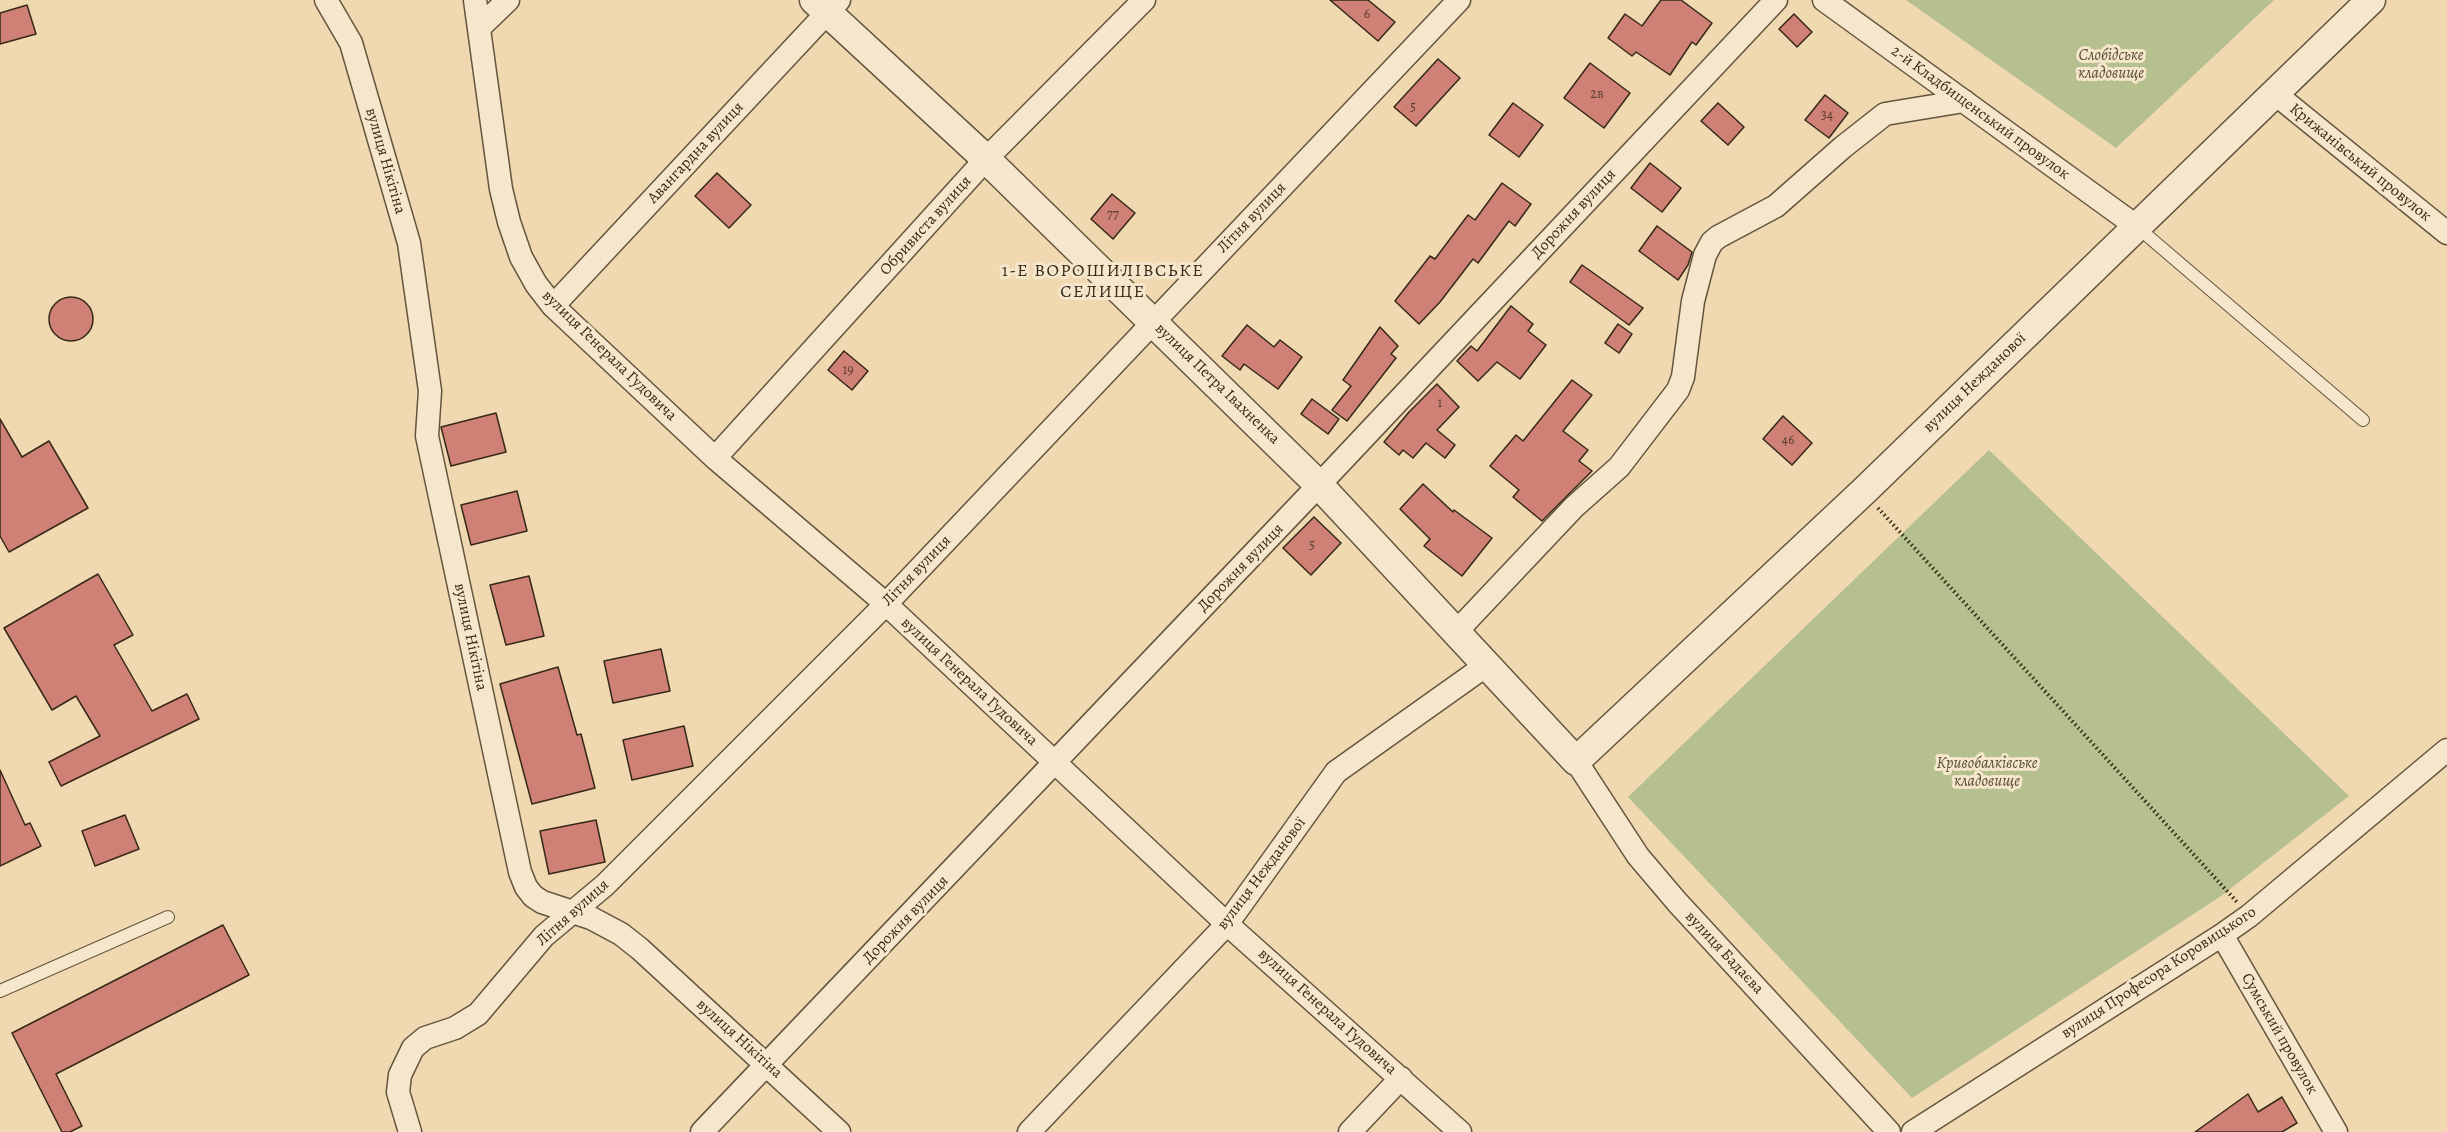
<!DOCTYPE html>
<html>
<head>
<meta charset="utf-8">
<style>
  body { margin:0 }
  canvas { display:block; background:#f0d8b0 }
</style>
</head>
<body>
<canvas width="2447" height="1132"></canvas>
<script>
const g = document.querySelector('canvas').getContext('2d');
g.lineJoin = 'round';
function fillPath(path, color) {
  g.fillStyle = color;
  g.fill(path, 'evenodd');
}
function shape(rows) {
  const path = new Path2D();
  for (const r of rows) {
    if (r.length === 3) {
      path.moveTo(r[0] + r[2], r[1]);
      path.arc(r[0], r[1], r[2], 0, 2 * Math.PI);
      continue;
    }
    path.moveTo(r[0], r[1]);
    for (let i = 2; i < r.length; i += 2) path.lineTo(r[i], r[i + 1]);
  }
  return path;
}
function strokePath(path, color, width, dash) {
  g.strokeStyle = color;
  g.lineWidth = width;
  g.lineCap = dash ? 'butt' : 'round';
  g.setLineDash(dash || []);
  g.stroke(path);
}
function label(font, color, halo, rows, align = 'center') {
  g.font = font + ' Alegreya,serif';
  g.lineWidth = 6;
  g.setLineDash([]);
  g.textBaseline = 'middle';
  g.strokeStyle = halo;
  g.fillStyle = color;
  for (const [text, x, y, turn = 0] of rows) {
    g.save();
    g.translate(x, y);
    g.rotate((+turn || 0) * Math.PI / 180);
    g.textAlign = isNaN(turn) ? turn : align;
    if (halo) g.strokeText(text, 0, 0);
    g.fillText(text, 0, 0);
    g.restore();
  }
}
const green = shape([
  [1906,0,2274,0,2116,148],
  [1989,450,2349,796,2221,896,1912,1098,1628,797]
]);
const building = shape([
  [1330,0,1368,0,1395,22,1378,41,1330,0],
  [1661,0,1681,0,1712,23,1696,45,1692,42,1670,75,1636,52,1632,56,1608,38,1625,14,1642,26,1661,0],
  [27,5,36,34,0,44,0,13,27,5],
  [1794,14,1812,32,1797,47,1779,29,1794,14],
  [1438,59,1460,78,1416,126,1394,107,1438,59],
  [1590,63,1630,93,1604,128,1564,98,1590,63],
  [1825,95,1848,113,1829,138,1805,120,1825,95],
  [1513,103,1543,125,1519,157,1489,135,1513,103],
  [1718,103,1744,127,1728,145,1701,121,1718,103],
  [1650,163,1681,188,1662,212,1631,188,1650,163],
  [717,173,751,205,729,228,695,196,717,173],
  [1502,183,1531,204,1515,226,1509,221,1478,263,1473,259,1440,302,1419,324,1395,301,1430,256,1435,259,1468,215,1475,220,1502,183],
  [1112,194,1135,213,1113,239,1091,219,1112,194],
  [1657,226,1692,252,1688,265,1678,280,1639,251,1657,226],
  [1582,265,1643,308,1629,325,1570,282,1582,265],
  [71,319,22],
  [1511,306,1533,324,1528,331,1546,345,1520,379,1497,362,1478,381,1457,361,1471,346,1477,351,1511,306],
  [1618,324,1632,334,1619,353,1605,343,1618,324],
  [1247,325,1274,347,1280,340,1302,357,1278,389,1244,364,1240,370,1222,356,1247,325],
  [1380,327,1398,346,1391,354,1396,358,1347,421,1332,410,1351,386,1343,380,1380,327],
  [844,351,868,371,852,390,828,370,844,351],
  [1572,380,1592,395,1563,431,1588,450,1579,461,1592,471,1542,521,1513,497,1519,490,1490,466,1516,435,1523,441,1572,380],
  [1437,384,1459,407,1437,430,1455,445,1445,458,1426,443,1413,458,1403,450,1399,455,1384,442,1409,412,1437,384],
  [1312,399,1339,419,1328,434,1301,414,1312,399],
  [496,413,506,452,451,466,441,427,496,413],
  [1783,416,1812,443,1792,465,1763,439,1783,416],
  [0,419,22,457,49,441,88,508,9,552,0,536,0,419],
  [1423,484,1453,512,1454,510,1492,538,1462,576,1424,546,1430,539,1400,509,1423,484],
  [517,491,527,531,471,545,461,505,517,491],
  [1314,517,1341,543,1311,575,1283,548,1314,517],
  [98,574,133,635,114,645,152,711,187,694,199,719,61,786,49,762,100,736,76,696,52,710,4,628,98,574],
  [529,576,544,636,506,645,490,585,529,576],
  [661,649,670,691,613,703,604,661,661,649],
  [558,667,577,735,581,734,595,788,532,804,500,684,558,667],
  [684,726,693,766,632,780,623,740,684,726],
  [0,770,25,825,30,823,41,846,0,866,0,770],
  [125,815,139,849,95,866,82,831,125,815],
  [596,820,605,862,549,874,540,831,596,820],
  [223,925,249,975,56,1074,82,1126,70,1132,62,1132,12,1033,223,925],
  [2248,1094,2258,1112,2282,1097,2297,1123,2282,1132,2195,1132,2248,1094]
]);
const path = shape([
  [1878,508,2237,902]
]);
const service = shape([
  [2136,226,2363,420],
  [0,991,168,917]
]);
const minor = shape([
  [326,0,351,43,409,243,430,391,427,436,520,872,526,887,533,896,542,902,591,918,621,934,640,949,839,1132],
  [475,0,501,189,509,222,521,257,536,284,553,306,715,458,886,604,1227,924,1460,1132],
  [1824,0,2136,226],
  [479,28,508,0],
  [2273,92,2447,233],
  [553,306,839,0],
  [715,458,986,159,1144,0],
  [1457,631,1574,507,1619,467,1678,390,1683,377,1693,301,1705,255,1712,242,1718,237,1776,206,1843,147,1885,114,1964,101],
  [1576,761,1638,856,1677,902,1889,1132],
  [2222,935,2336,1132],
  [410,1132,398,1092,400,1075,413,1048,425,1038,455,1028,478,1014,544,936,605,885,886,604,1459,0],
  [702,1132,1319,485,1776,0],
  [1029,1132,1227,924,1336,772,1488,664],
  [1350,1132,1401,1078],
  [1913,1132,2222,935,2249,916,2447,750]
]);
const tertiary = shape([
  [814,0,986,159,1319,485,1576,761,1863,492,2371,0]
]);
const numberNames = [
  ["6",1367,15],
  ["2в",1597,95],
  ["5",1413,108],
  ["34",1827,116],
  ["77",1113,216],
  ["19",848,371],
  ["1",1440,404],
  ["46",1788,441],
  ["5",1312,546]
];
const parkNames = [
  ["Слобідське",2111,56],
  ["кладовище",2111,74],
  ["Кривобалківське",1987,764],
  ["кладовище",1987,782]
];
const streetNames = [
  ["2-й Кладбищенський провулок",1980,113,36],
  ["Авангардна вулиця",696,153,-47],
  ["вулиця Нікітіна",385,161,74],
  ["Крижанівський провулок",2360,163,39],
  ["Дорожня вулиця",1574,214,-47],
  ["Літня вулиця",1252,218,-46],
  ["Обривиста вулиця",926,226,-48],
  ["вулиця Генерала Гудовича",609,356,44],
  ["вулиця Нежданової",1975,383,-44],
  ["вулиця Петра Івахненка",1217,384,44],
  ["Дорожня вулиця",1241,568,-46],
  ["Літня вулиця",917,571,-46],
  ["вулиця Нікітіна",470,637,78],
  ["вулиця Генерала Гудовича",969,682,43],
  ["вулиця Нежданової",1262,874,-53],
  ["Літня вулиця",573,913,-42],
  ["Дорожня вулиця",906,920,-46],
  ["вулиця Бадаєва",1724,953,47],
  ["вулиця Професора Коровицького",2159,973,-33],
  ["вулиця Генерала Гудовича",1327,1012,42],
  ["Сумський провулок",2279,1034,60],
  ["вулиця Нікітіна",739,1039,42]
];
const neighbourhoodNames = [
  ["1-Е ВОРОШИЛІВСЬКЕ",1103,272],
  ["СЕЛИЩЕ",1103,293]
];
fillPath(green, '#b5c08e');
fillPath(building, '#ce8174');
strokePath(building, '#362918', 1.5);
strokePath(service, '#64553e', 14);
strokePath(minor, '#64553e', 25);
strokePath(tertiary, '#64553e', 31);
strokePath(path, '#362918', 4, [1.5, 3]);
strokePath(service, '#f5e6cc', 12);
strokePath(minor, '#f5e6cc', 22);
strokePath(tertiary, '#f5e6cc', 28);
label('14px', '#5c3f2f', null, numberNames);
label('italic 16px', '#564f36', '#f5e6cc', parkNames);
label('16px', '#362918', '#f5e6cc', streetNames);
g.letterSpacing = '1.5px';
label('18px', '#362918', '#f5e6cc', neighbourhoodNames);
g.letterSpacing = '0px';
</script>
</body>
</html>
